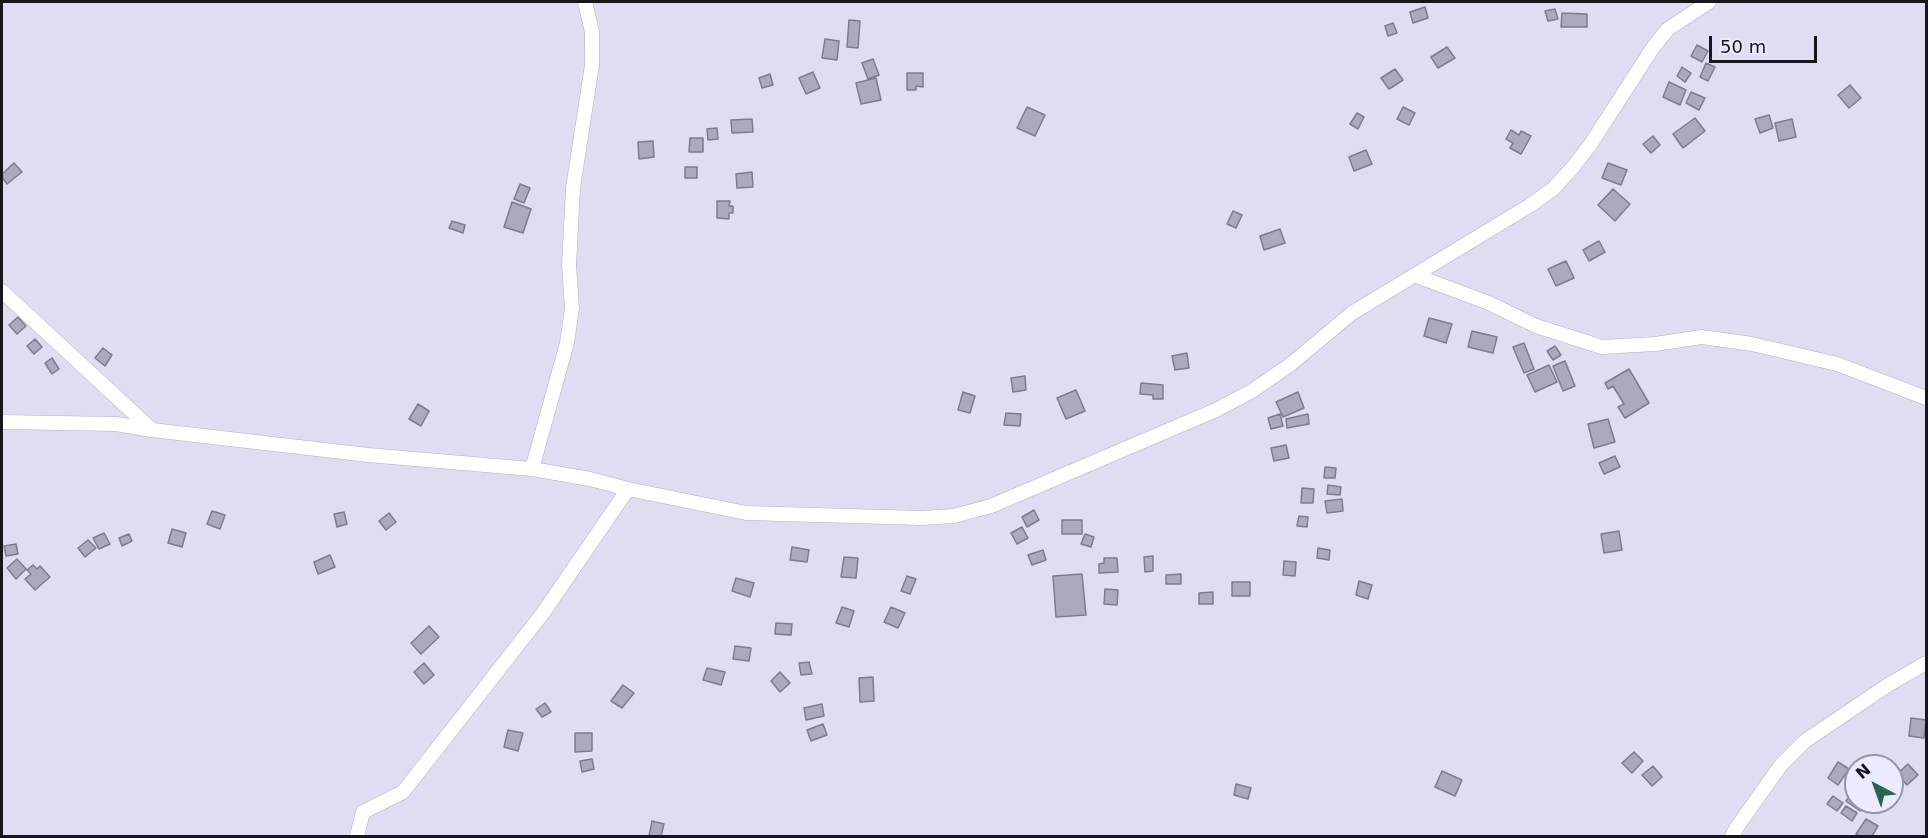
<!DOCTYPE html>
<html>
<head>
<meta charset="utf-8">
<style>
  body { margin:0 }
  #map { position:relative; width:1928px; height:838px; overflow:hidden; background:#deddf1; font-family:"DejaVu Sans",sans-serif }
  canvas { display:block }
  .frame { position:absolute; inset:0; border:3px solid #16161d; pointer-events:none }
  .north { position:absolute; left:1844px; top:754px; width:60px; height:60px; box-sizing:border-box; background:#ebeaff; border:2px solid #9695a5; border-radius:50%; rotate:319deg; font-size:16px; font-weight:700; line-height:24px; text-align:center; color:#16161d }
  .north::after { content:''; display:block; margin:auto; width:21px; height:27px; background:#28634e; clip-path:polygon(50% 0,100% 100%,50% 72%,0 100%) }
  .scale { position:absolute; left:1709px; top:36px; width:108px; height:27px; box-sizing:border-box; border:3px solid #16161d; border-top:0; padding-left:8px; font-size:18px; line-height:21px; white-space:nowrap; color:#16161d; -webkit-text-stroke:4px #ebeaff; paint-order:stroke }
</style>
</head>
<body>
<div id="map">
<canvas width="1928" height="838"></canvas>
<div class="frame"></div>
<div class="north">N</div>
<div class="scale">50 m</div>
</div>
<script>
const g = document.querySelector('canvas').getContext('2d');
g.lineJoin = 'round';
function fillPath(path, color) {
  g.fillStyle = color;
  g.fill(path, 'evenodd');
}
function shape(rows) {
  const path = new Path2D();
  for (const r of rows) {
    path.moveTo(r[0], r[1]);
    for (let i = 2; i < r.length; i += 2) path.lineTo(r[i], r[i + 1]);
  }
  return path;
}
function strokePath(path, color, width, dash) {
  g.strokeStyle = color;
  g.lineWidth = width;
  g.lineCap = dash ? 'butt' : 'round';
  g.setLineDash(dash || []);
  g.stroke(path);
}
const building = shape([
  [1425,7,1428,18,1413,23,1410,12,1425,7],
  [1555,9,1558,19,1548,21,1545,11,1555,9],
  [1562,13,1587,14,1587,27,1561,27,1562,13],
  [849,20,860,21,858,48,847,47,849,20],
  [1393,23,1397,33,1388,36,1385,26,1393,23],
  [825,39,839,41,837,60,822,58,825,39],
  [1697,45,1708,51,1702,62,1691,56,1697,45],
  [1447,47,1455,58,1438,68,1431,57,1447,47],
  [873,59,879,75,868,79,862,63,873,59],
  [1706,63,1715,67,1708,81,1700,77,1706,63],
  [1682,67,1691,73,1685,82,1677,76,1682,67],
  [1395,69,1403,80,1389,89,1381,78,1395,69],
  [813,72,820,88,806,94,799,78,813,72],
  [907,73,923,73,923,87,916,86,916,90,907,90,907,73],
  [770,74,773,85,762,88,759,78,770,74],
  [876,78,881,100,861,104,856,83,876,78],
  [1669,82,1686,90,1680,105,1663,97,1669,82],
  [1850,85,1861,98,1849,108,1838,95,1850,85],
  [1691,92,1705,98,1699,110,1686,103,1691,92],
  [1027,107,1045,115,1035,136,1017,128,1027,107],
  [1403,107,1415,113,1409,125,1397,119,1403,107],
  [1357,113,1364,117,1358,129,1350,124,1357,113],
  [1769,115,1773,128,1760,133,1755,119,1769,115],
  [1695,118,1705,131,1683,148,1673,134,1695,118],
  [752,119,753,132,732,133,731,120,752,119],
  [1792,119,1796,137,1779,141,1775,123,1792,119],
  [717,128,718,139,708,140,707,129,717,128],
  [1511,130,1519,135,1521,131,1531,136,1521,154,1510,148,1513,143,1506,139,1511,130],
  [1653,136,1660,145,1651,153,1643,144,1653,136],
  [690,138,703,138,703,152,689,152,690,138],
  [653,141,654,157,639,159,638,142,653,141],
  [1366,150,1372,164,1354,171,1349,157,1366,150],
  [14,163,22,172,7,184,2,177,2,174,14,163],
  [1608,163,1627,170,1621,185,1602,178,1608,163],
  [685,167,697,167,697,178,685,178,685,167],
  [752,172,753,187,737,188,736,174,752,172],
  [520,184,530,188,524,203,514,199,520,184],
  [1613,189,1630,204,1615,221,1598,205,1613,189],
  [717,201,730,201,729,206,733,206,733,213,729,213,729,219,717,218,717,201],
  [512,202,531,209,523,233,504,227,512,202],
  [1233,211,1242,215,1236,228,1227,224,1233,211],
  [452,221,465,225,463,233,449,228,452,221],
  [1280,229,1285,243,1264,250,1260,236,1280,229],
  [1599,241,1605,252,1589,261,1583,250,1599,241],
  [1566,261,1574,278,1556,286,1548,269,1566,261],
  [18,317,26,326,17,334,9,325,18,317],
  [1429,318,1452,324,1446,343,1424,336,1429,318],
  [1472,331,1497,337,1493,353,1468,347,1472,331],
  [35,339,42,347,34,354,27,346,35,339],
  [1524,343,1534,369,1524,373,1513,347,1524,343],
  [1555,346,1561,355,1553,360,1547,351,1555,346],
  [103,348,112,355,105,366,95,358,103,348],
  [1187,353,1189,368,1175,370,1172,356,1187,353],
  [52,358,59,369,52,374,45,363,52,358],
  [1565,361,1575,386,1563,391,1553,366,1565,361],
  [1549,365,1557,382,1535,392,1527,375,1549,365],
  [1629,369,1649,403,1625,418,1618,407,1624,404,1613,386,1608,389,1605,383,1629,369],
  [1025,376,1026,390,1013,392,1011,378,1025,376],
  [1141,383,1163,385,1163,399,1153,399,1153,395,1140,394,1141,383],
  [1076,390,1085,411,1066,419,1057,398,1076,390],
  [963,392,975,396,970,413,958,410,963,392],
  [1298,392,1304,408,1283,417,1276,402,1298,392],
  [418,404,429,411,421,426,409,419,418,404],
  [1006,413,1021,414,1020,426,1004,425,1006,413],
  [1280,414,1283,426,1271,429,1268,418,1280,414],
  [1308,414,1309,424,1287,428,1286,419,1308,414],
  [1608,419,1615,442,1594,448,1588,424,1608,419],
  [1286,445,1289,458,1274,461,1271,448,1286,445],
  [1615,456,1620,467,1604,474,1599,463,1615,456],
  [1325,467,1336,468,1335,478,1324,478,1325,467],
  [1328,485,1341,487,1340,495,1327,494,1328,485],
  [1302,488,1314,489,1313,503,1301,503,1302,488],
  [1342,499,1343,511,1327,513,1325,501,1342,499],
  [1034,510,1039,520,1027,527,1022,517,1034,510],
  [212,511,225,515,220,529,207,524,212,511],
  [344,512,347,524,337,527,334,514,344,512],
  [389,513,396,522,386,530,379,521,389,513],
  [1299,516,1308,517,1307,527,1297,526,1299,516],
  [1062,520,1082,520,1082,534,1062,534,1062,520],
  [1022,527,1028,538,1017,544,1011,533,1022,527],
  [172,529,186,533,182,547,168,543,172,529],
  [1619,531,1622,550,1604,553,1601,534,1619,531],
  [104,533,110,544,99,549,93,538,104,533],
  [129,534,132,541,122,546,119,538,129,534],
  [1085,534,1094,537,1091,547,1081,544,1085,534],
  [88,540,96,548,85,557,78,548,88,540],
  [16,544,18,554,6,556,4,546,16,544],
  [792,547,809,550,807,562,790,560,792,547],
  [1318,548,1330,550,1329,560,1317,558,1318,548],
  [1043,550,1046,560,1032,565,1028,555,1043,550],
  [330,555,335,567,318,574,314,562,330,555],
  [1153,556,1153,571,1145,572,1144,557,1153,556],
  [844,557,858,558,856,578,841,577,844,557],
  [1104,558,1117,558,1118,572,1099,573,1099,564,1104,563,1104,558],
  [17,559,26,569,16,579,7,568,17,559],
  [1284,561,1296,562,1295,576,1283,575,1284,561],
  [33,565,37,569,40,566,50,577,35,590,25,579,31,574,27,570,33,565],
  [1082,574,1086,615,1056,617,1053,576,1082,574],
  [1181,574,1181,584,1166,584,1166,575,1181,574],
  [907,576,916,579,910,594,901,591,907,576],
  [736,578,754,583,750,597,732,591,736,578],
  [1359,581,1372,585,1368,599,1356,595,1359,581],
  [1232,582,1250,582,1250,596,1232,596,1232,582],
  [1105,589,1118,590,1117,605,1104,604,1105,589],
  [1213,592,1213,604,1199,604,1199,593,1213,592],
  [842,607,854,611,849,627,836,623,842,607],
  [891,607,905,613,898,628,884,622,891,607],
  [776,623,792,624,791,635,775,634,776,623],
  [429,626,439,637,421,654,411,643,429,626],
  [735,646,751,648,749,661,733,659,735,646],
  [809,662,812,674,801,675,799,663,809,662],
  [424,663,434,675,424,684,414,672,424,663],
  [707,668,725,672,721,685,703,680,707,668],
  [780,672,790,683,780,692,771,681,780,672],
  [873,677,874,701,860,702,859,678,873,677],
  [623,685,634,693,622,708,611,701,623,685],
  [545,703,551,712,542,717,536,709,545,703],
  [822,704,824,716,806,720,804,708,822,704],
  [1911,718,1926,720,1924,738,1909,736,1911,718],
  [823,724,827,735,811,741,807,730,823,724],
  [508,730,523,733,518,751,504,747,508,730],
  [575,733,592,733,592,751,575,752,575,733],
  [1634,752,1643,761,1632,773,1622,763,1634,752],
  [592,759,594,769,582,772,580,761,592,759],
  [1838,762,1849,769,1838,785,1828,778,1838,762],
  [1908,764,1918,775,1907,785,1897,774,1908,764],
  [1653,766,1662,777,1652,786,1642,775,1653,766],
  [1442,771,1462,780,1455,796,1435,787,1442,771],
  [1236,784,1251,788,1248,799,1234,795,1236,784],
  [1856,787,1856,802,1866,802,1860,811,1846,801,1856,787],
  [1833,796,1843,803,1837,811,1827,804,1833,796],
  [1846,806,1857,813,1852,821,1841,813,1846,806],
  [1866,819,1878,826,1872,836,1859,836,1856,834,1866,819],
  [652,821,664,824,661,836,649,836,652,821]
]);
const minor = shape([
  [1414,275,1489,303,1536,326,1602,347,1655,344,1702,337,1752,344,1837,364,1926,398],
  [2,291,152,430],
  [2,422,116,424,152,430,368,455,532,469,590,479,628,489,746,513,921,518,954,516,991,506,1216,410,1252,391,1291,364,1352,313,1529,206,1553,189,1573,167,1590,145,1654,46,1668,29,1709,2],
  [532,469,567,343,572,308,569,265,573,188,592,65,592,32,585,2],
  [357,836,363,812,403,792,543,613,628,489],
  [1732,836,1737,827,1781,765,1805,741,1888,685,1926,663]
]);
fillPath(building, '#abaabd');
strokePath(building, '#7d7c8e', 1.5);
strokePath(minor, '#b3b1c5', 15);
strokePath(minor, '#fff', 14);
</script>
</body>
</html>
